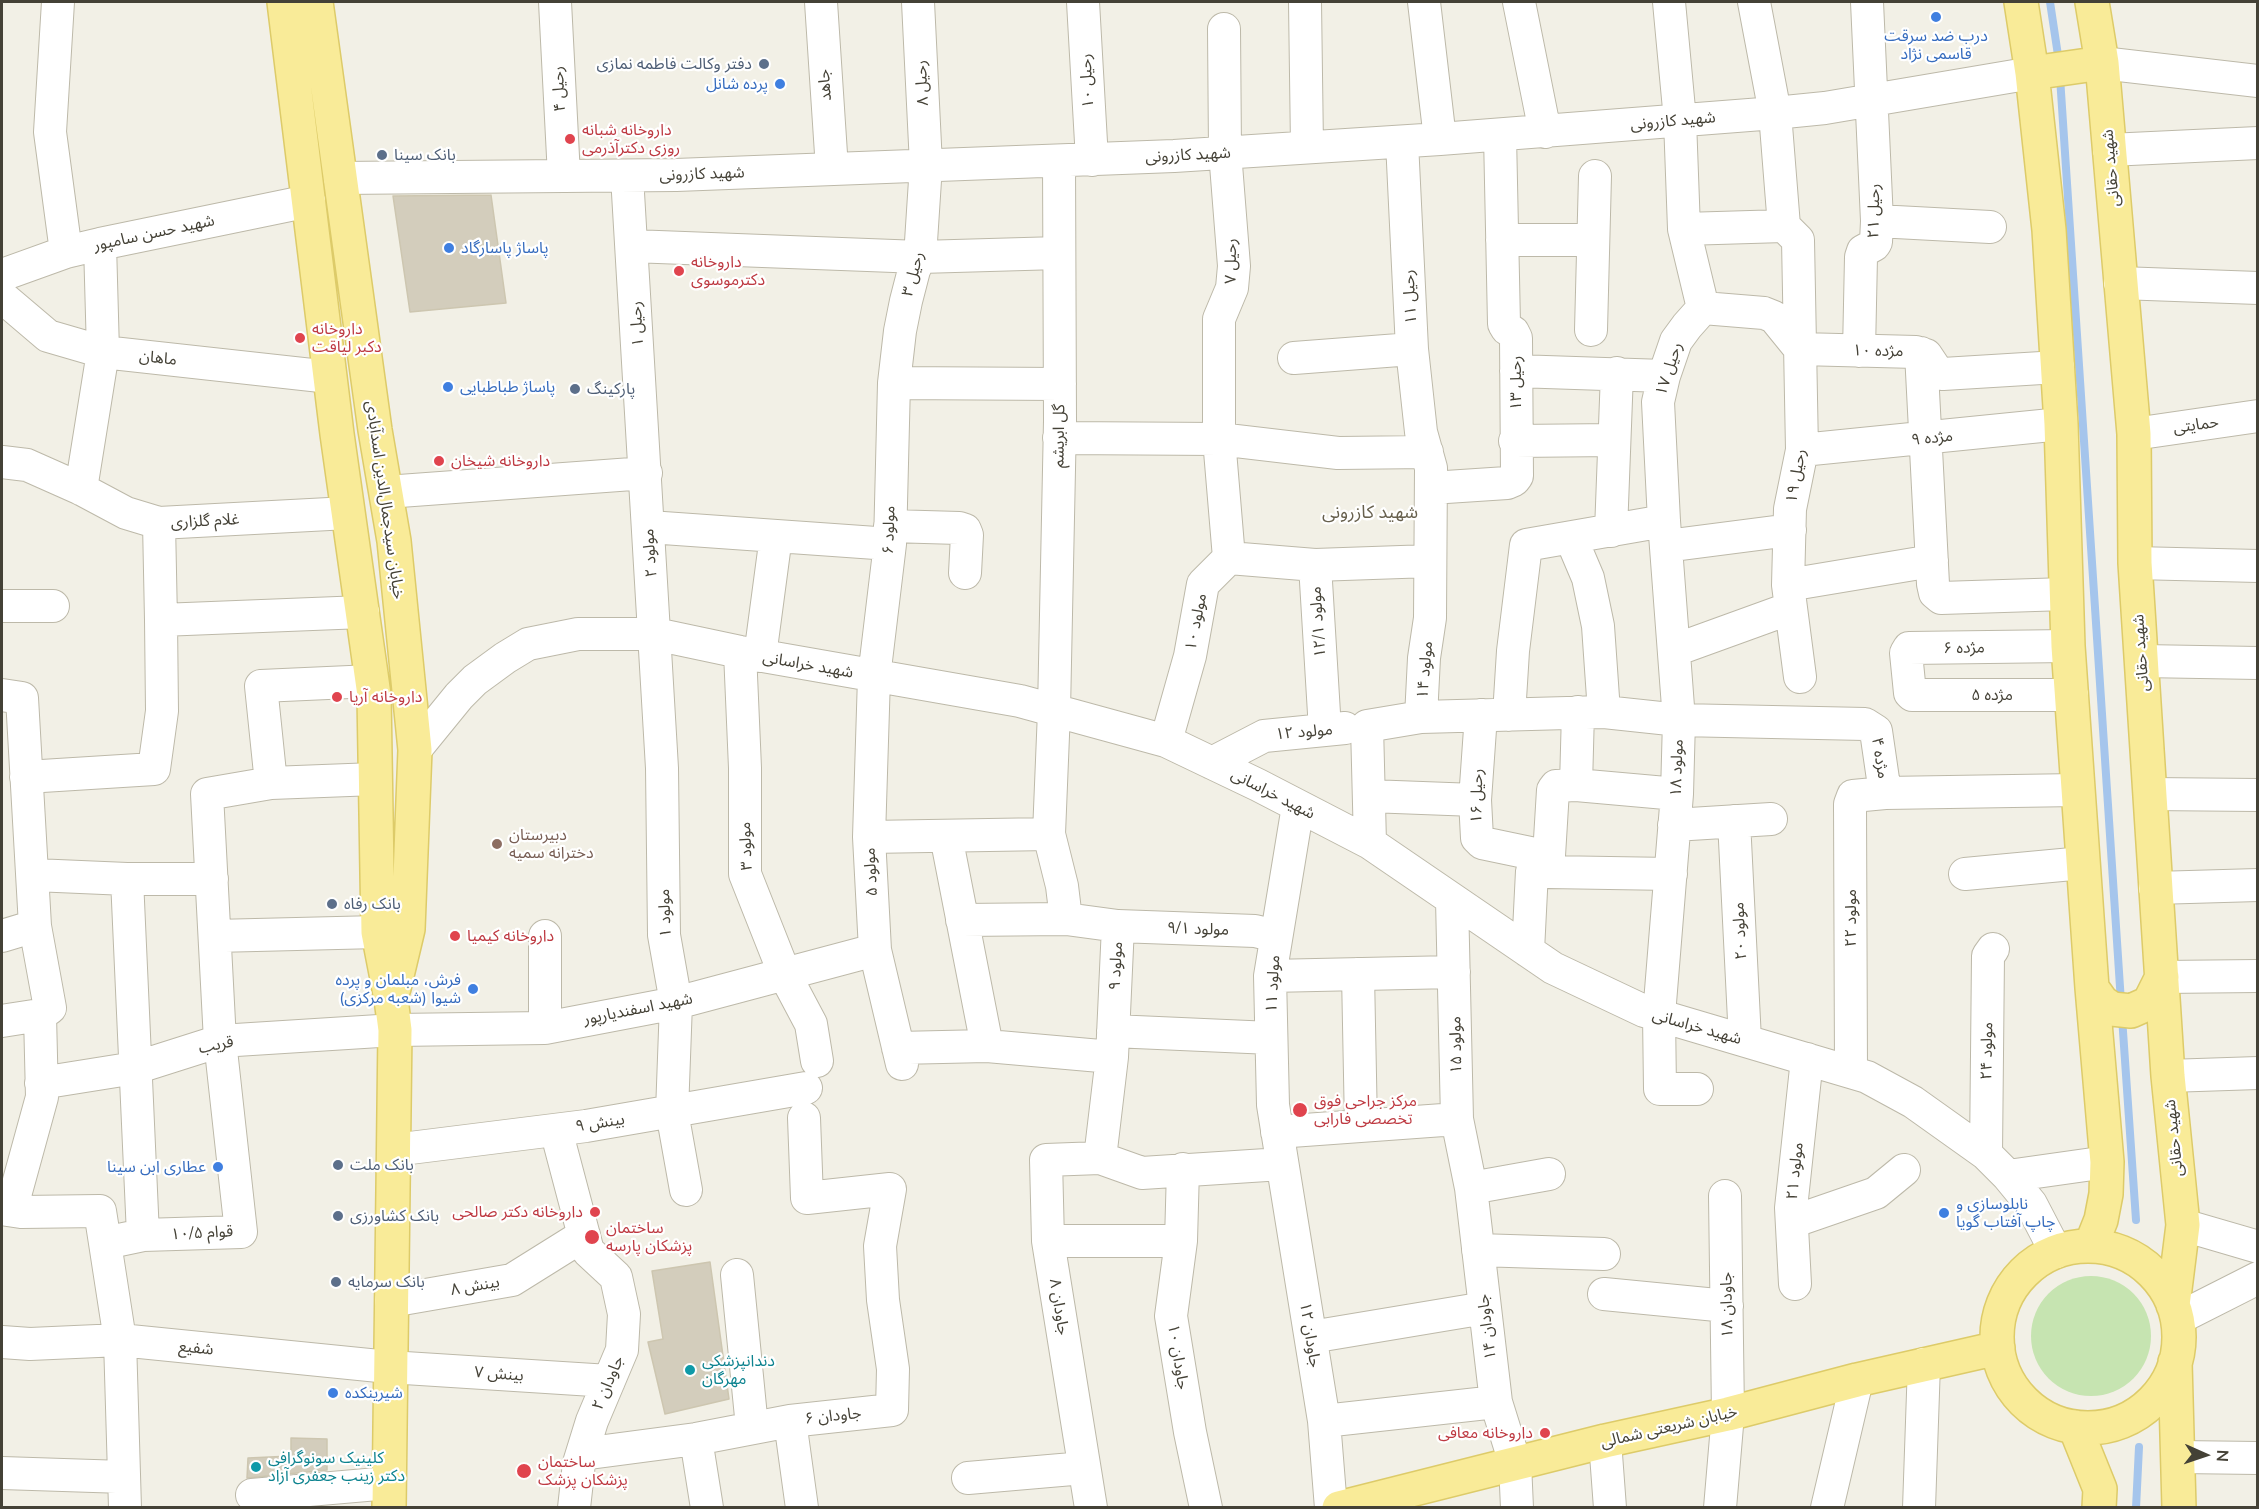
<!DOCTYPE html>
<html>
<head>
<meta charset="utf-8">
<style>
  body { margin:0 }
  #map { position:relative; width:2259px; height:1509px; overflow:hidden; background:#f2f0e6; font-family:Mulish,sans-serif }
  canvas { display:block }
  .frame { position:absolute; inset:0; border:3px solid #444136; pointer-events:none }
  .north { position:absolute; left:2175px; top:1425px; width:60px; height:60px; -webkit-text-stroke:4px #fff; paint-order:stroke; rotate:93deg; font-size:16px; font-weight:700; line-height:24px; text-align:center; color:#444136 }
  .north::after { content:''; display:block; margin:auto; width:21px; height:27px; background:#444136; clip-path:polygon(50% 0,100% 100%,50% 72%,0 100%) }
</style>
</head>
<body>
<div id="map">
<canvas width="2259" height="1509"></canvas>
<div class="frame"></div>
<div class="north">N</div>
</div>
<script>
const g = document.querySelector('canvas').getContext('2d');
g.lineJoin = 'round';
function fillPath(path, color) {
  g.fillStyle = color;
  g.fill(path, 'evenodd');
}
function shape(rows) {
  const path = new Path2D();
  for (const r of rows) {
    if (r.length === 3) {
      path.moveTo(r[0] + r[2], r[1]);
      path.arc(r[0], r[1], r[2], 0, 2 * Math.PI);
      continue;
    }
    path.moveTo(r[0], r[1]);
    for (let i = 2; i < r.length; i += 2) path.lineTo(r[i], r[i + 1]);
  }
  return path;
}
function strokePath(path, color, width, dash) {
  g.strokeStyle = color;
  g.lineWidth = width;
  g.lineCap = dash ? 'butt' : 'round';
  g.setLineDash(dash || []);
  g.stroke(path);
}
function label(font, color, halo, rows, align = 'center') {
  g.font = font + ' Mulish,"Noto Sans Arabic",sans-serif';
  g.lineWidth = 4.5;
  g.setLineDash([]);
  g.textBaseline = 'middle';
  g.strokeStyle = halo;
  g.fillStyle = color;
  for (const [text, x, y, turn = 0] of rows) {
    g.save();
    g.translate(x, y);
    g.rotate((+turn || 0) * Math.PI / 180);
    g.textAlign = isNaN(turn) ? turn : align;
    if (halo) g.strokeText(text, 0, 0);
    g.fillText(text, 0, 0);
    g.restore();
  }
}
const green = shape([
  [2091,1336,60]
]);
const stream = shape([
  [2050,2,2059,62],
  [2060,77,2121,1002],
  [2122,1017,2136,1220],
  [2136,1508,2139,1447]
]);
const building = shape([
  [491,195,506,303,410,312,393,196,491,195],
  [710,1262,729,1399,665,1414,648,1342,663,1339,652,1271,710,1262],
  [291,1438,327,1439,327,1470,247,1478,248,1458,291,1456,291,1438]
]);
const minor = shape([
  [58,2,50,132,66,252],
  [555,2,564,176],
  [821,2,832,169],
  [1083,2,1092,160],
  [1305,2,1307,147],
  [1424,2,1440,139],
  [1519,2,1545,132],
  [1669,2,1680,120,1684,229,1703,308,1687,326,1676,341,1664,376,1658,402,1664,521,1679,720,1677,794,1659,1015,1660,1089,1697,1089],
  [2102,63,2258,81],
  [2109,150,2258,143],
  [1059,161,1060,421,1054,711,1049,834,1062,886,1066,919,1118,926,1112,1057,1100,1158],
  [627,176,662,768,664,935,676,1003,672,1112,686,1190],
  [340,178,676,175,1174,156,1440,139,1775,113,1825,108,2032,73],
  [1877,221,1990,227],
  [1684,229,1784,226],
  [1502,240,1592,240],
  [632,246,920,257,1059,253],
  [2,275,66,252,100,244,309,201],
  [2120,283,2258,288],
  [2,297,48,336,103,352,330,377],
  [1703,308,1764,313,1774,317,1800,349,1916,352,1926,355,1938,373,1943,374,2058,367],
  [1591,330,1595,176],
  [1859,351,1861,257,1863,251,1874,245,1876,242,1877,221,1867,2],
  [1921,353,1933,584,1935,593,1941,598,2066,594],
  [1294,358,1412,349],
  [1516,371,1664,376],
  [894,383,1060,384],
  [2134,434,2258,416],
  [1059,438,1219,439,1338,453,1427,452],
  [1515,441,1614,440],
  [1802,450,2061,424],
  [2,462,27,465,81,489,126,513,159,523,348,513],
  [1431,488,1507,483,1514,480,1517,476,1516,338,1513,332,1507,329,1504,324,1500,135],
  [81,489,103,352,100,244],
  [386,492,646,473],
  [159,523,161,620],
  [890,526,959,528,965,530,967,535,965,573],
  [649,527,890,544],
  [1611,531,1617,373],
  [1571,538,1588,578,1598,626,1604,712],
  [1666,546,1790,530],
  [1229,558,1315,565,1325,730],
  [2135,563,2258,566],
  [1315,565,1430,561],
  [1788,585,1932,561],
  [2,606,53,606],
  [1791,608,1800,677],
  [2068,646,1909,648,1906,653,1910,693,1912,695,2072,695],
  [1675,650,1791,608,1788,585,1790,509,1802,450,1798,240,1784,226,1775,113,1754,2],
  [740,652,745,768,745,874,785,975,811,1024,817,1061],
  [760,656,776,536],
  [2142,661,2258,663],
  [2,695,22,698,35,926,2,936],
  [1481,715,1475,800,1477,838,1482,843,1549,857],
  [1509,715,1513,651,1526,545,1664,521],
  [1421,717,1604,712,1679,720,1865,724,1876,731,1885,793,2077,790],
  [1166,741,1190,656,1203,584,1229,558,1219,439,1219,319,1232,288,1234,266,1225,152,1224,29],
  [415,750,459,696,475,680,505,658,528,644,578,634,655,634,740,652,1020,701,1166,741,1258,785,1370,843,1553,968,1644,1011,1867,1077,1913,1102,1986,1154,2008,1176,2031,1204,2056,1252],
  [1212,763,1264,736,1345,728],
  [26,777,154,769,162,711,161,620,363,612],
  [271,783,375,779],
  [1576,785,1677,794],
  [2150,794,2258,795],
  [1369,796,1475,800],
  [1298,806,1270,976,1273,1105,1324,1421,1331,1508],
  [1734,821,1745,1040],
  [1674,825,1771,819],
  [946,836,987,1046],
  [869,837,1049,834],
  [1370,843,1367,726,1421,717,1424,658,1430,618,1431,468,1421,432,1412,349,1402,142],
  [1548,872,1671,874],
  [1965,874,2083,863],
  [34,875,127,879,212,879],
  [127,879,143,1235],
  [2155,888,2258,885],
  [1452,900,1457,1119,1471,1188,1496,1402,1515,1463,1517,1508],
  [962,920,1066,919],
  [1118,926,1255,931,1276,936],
  [215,936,378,932],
  [1528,951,1532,871,1535,870,1548,872,1553,790,1556,786,1576,785,1578,712],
  [1358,974,1361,1126],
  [1270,976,1454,972],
  [2162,977,2258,976],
  [2,1021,40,1015],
  [545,1028,545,936],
  [1113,1031,1271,1038],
  [898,1048,987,1046,1112,1057],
  [902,1064,875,950,869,837,874,677,890,544,894,383,900,331,906,301,914,270,920,257,926,165,918,2],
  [1851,1072,1850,804,1853,796,1885,793],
  [2168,1076,2258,1073],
  [41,1083,135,1068,220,1041,395,1030,545,1028,676,1003,875,950],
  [556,1130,588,1251,616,1277,624,1314,622,1350,592,1421,579,1463,574,1508],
  [1277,1132,1457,1119],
  [394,1150,586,1126,806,1088],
  [1986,1154,1988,956,1993,949],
  [1183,1169,1181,1241,1171,1316,1190,1432,1206,1508],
  [2008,1176,2107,1162],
  [1471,1188,1549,1174],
  [2,1209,21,1212,100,1211,105,1243,143,1235,241,1232,220,1041,207,794,271,783,261,686,372,681],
  [11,1210,42,1097,40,1015,50,1008,35,926],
  [1792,1222,1876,1193,1904,1170],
  [2183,1225,2258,1247],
  [1048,1241,1181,1241],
  [105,1243,120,1340,125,1508],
  [1478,1250,1604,1254],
  [737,1275,752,1427],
  [1795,1284,1791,1208,1807,1059],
  [1604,1294,1727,1306],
  [391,1301,512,1280,584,1235],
  [2179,1318,2258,1278],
  [1311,1337,1485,1308],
  [2,1342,30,1344,120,1340,389,1367,609,1381],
  [790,1421,802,1508],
  [1324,1421,1496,1402],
  [696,1439,707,1508],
  [1605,1441,1610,1508],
  [582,1454,696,1439,790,1421,892,1410,893,1369,883,1300,880,1246,890,1189,807,1198,804,1118],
  [2179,1457,2258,1458],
  [2,1473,124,1477],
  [968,1478,1084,1468],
  [252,1495,389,1483],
  [1091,1508,1048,1241,1046,1160,1100,1158,1142,1173,1282,1164],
  [1720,1508,1728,1414,1725,1196],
  [1827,1508,1857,1380],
  [1919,1508,1924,1364]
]);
const major = shape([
  [284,2,337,434,374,695,378,932,391,999,395,1030,389,1508],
  [316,2,375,430,394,541,415,750,408,929,394,988],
  [2021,2,2032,73,2049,230,2061,424,2068,646,2092,988,2107,1162,2106,1194,2101,1220,2091,1245],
  [2092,2,2102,63,2134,434,2135,563,2168,1076,2183,1225,2173,1305],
  [2032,73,2102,63],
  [2092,988,2102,1002,2112,1009,2131,1011,2149,1003,2162,977],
  [2088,1337,91],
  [2175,1362,2179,1508],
  [2075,1427,2100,1489,2099,1508],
  [1339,1508,1605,1441,1728,1414,1857,1380,1998,1348]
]);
const markers = [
  [1936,17,6,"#3f7fe0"],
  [764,64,6,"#5c6f8a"],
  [780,84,6,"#3f7fe0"],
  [570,139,6,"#e0444e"],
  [382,155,6,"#5c6f8a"],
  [449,248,6,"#3f7fe0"],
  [679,271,6,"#e0444e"],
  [300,338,6,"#e0444e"],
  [448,387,6,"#3f7fe0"],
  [575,389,6,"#5c6f8a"],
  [439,461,6,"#e0444e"],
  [337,697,6,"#e0444e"],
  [497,844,6,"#8d6e63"],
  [332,904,6,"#5c6f8a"],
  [455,936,6,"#e0444e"],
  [473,989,6,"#3f7fe0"],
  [1300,1110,8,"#e0444e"],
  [338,1165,6,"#5c6f8a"],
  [218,1167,6,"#3f7fe0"],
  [595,1212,6,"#e0444e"],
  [1944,1213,6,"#3f7fe0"],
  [338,1216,6,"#5c6f8a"],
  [592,1237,8,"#e0444e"],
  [336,1282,6,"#5c6f8a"],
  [690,1370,6,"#0f9aa8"],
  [333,1393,6,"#3f7fe0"],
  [1545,1433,6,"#e0444e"],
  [256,1467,6,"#0f9aa8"],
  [524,1471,8,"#e0444e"]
];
const shopNames = [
  ["درب ضد سرقت",1936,36,"center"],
  ["قاسمی نژاد",1936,54,"center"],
  ["پرده شانل",768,84,"right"],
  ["پاساژ پاسارگاد",461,248],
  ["پاساژ طباطبایی",460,387],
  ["فرش، مبلمان و پرده",461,980,"right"],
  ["شیوا (شعبه مرکزی)",461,998,"right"],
  ["عطاری ابن سینا",206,1167,"right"],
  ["نابلوسازی و",1956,1204],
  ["چاپ آفتاب گویا",1956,1222],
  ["شیرینکده",345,1393]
];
const serviceNames = [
  ["دفتر وکالت فاطمه نمازی",752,64,"right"],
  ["بانک سینا",394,155],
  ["پارکینگ",587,389],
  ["بانک رفاه",344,904],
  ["بانک ملت",350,1165],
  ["بانک کشاورزی",350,1216],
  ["بانک سرمایه",348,1282]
];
const streetNames = [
  ["رحیل ۱۰",1087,81,-93],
  ["رحیل ۸",922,83,-93],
  ["جاهد",825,85,-94],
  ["رحیل ۴",559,89,-93],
  ["شهید کازرونی",1673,121,-5],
  ["شهید کازرونی",1188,155,-3],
  ["شهید حقانی",2111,168,-95],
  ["شهید کازرونی",702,174,-2],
  ["رحیل ۲۱",1874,211,-89],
  ["شهید حسن سامپور",154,233,-12],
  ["رحیل ۷",1231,261,-89],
  ["رحیل ۳",913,274,-75],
  ["رحیل ۱۱",1410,297,-93],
  ["رحیل ۱",637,324,-93],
  ["مژده ۱۰",1878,351,1],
  ["ماهان",158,358,6],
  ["رحیل ۱۷",1669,369,-72],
  ["رحیل ۱۳",1516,383,-90],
  ["حمایتی",2196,425,-8],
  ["گل ابریشم",1059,436,-89],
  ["مژده ۹",1932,438,-6],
  ["رحیل ۱۹",1796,476,-80],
  ["خیابان سیدجمال‌الدین اسدآبادی",385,500,82],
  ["غلام گلزاری",205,521,-3],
  ["مولود ۶",889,530,-88],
  ["مولود ۲",650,553,-94],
  ["مولود ۱۰",1196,622,-79],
  ["مولود ۱۲/۱",1318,622,-94],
  ["مژده ۶",1964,648,-1],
  ["شهید حقانی",2141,653,-94],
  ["شهید خراسانی",808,665,10],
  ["مولود ۱۴",1425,670,-85],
  ["مژده ۵",1992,695],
  ["مولود ۱۲",1304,732,-5],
  ["مژده ۴",1880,758,81],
  ["مولود ۱۸",1677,768,-88],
  ["شهید خراسانی",1273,794,27],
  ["رحیل ۱۶",1477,796,-89],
  ["مولود ۳",746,846,-92],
  ["مولود ۵",871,872,-93],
  ["مولود ۱",665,913,-92],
  ["مولود ۲۲",1851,918,-90],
  ["مولود ۹/۱",1198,929,2],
  ["مولود ۲۰",1740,931,-93],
  ["مولود ۹",1116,966,-87],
  ["مولود ۱۱",1273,984,-87],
  ["شهید اسفندیارپور",638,1009,-11],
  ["شهید خراسانی",1697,1027,16],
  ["قریب",216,1045,-12],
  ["مولود ۱۵",1456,1045,-91],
  ["مولود ۲۴",1987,1051,-89],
  ["بینش ۹",600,1123,-9],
  ["شهید حقانی",2174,1138,-96],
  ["مولود ۲۱",1795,1171,-84],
  ["قوام ۱۰/۵",202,1233,-3],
  ["بینش ۸",475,1286,-10],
  ["جاودان ۱۸",1727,1305,-91],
  ["جاودان ۸",1059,1307,81],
  ["جاودان ۱۴",1487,1327,-97],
  ["جاودان ۱۲",1310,1335,81],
  ["شفیع",196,1348,6],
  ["جاودان ۱۰",1178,1357,81],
  ["بینش ۷",499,1374,4],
  ["جاودان ۲",608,1383,-67],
  ["جاودان ۶",833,1416,-6],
  ["خیابان شریعتی شمالی",1669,1427,-13]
];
const healthNames = [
  ["داروخانه شبانه",582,130],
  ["روزی دکترآذرمی",582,148],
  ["داروخانه",691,262],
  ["دکترموسوی",691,280],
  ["داروخانه",312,329],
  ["دکبر لیاقت",312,347],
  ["داروخانه شیخان",451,461],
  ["داروخانه آریا",349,697],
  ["داروخانه کیمیا",467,936],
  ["مرکز جراحی فوق",1314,1101],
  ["تخصصی فارابی",1314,1119],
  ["داروخانه دکتر صالحی",583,1212,"right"],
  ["ساختمان",606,1228],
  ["پزشکان پارسه",606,1246],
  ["داروخانه معافی",1533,1433,"right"],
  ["ساختمان",538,1462],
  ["پزشکان پزشک",538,1480]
];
const educationNames = [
  ["دبیرستان",509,835],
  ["دخترانه سمیه",509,853]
];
const cultureNames = [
  ["دندانپزشکی",702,1361],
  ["مهرگان",702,1379],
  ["کلینیک سونوگرافی",268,1458],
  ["دکتر زینب جعفری آزاد",268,1476]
];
const neighbourhoodNames = [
  ["شهید کازرونی",1370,513]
];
fillPath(green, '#c6e4b1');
strokePath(stream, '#a5c5ec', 8);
fillPath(building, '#d3cdbc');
strokePath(building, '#cdc6b0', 1.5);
strokePath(minor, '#bdb9a9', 34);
strokePath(major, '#ddcb69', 36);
strokePath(minor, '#fff', 32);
strokePath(major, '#f9eb98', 33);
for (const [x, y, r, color] of markers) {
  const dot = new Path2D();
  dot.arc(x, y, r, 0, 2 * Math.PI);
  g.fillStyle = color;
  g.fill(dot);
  strokePath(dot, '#fff', 2);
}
label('16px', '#366cbe', '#fff', shopNames, 'left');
label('16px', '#4e5e75', '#fff', serviceNames, 'left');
label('16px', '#444136', '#fff', streetNames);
label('16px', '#be3a42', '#fff', healthNames, 'left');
label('16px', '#785e54', '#fff', educationNames, 'left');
label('16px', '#0d838f', '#fff', cultureNames, 'left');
label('18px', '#67604d', '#fff', neighbourhoodNames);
</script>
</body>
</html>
